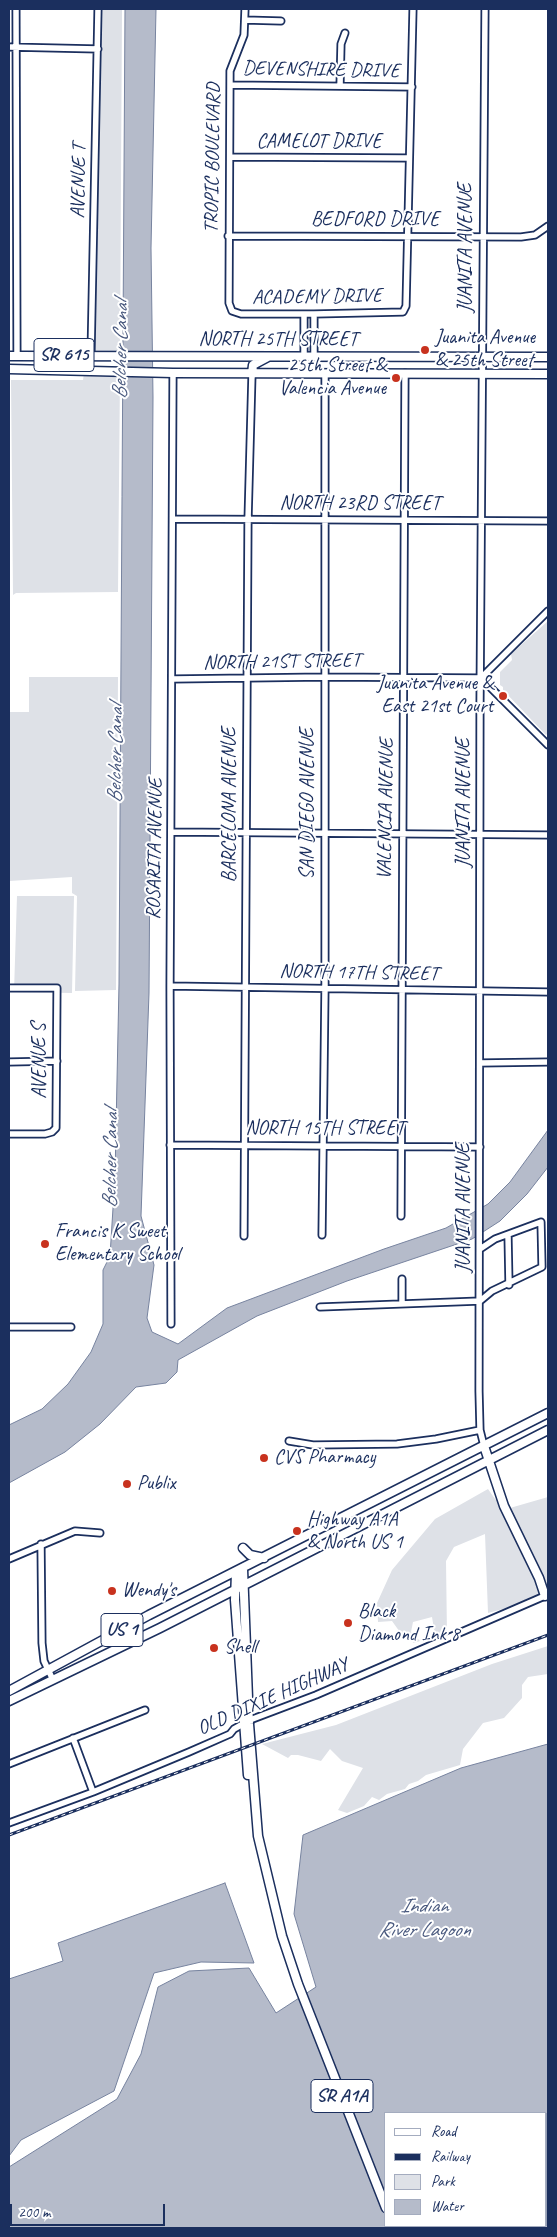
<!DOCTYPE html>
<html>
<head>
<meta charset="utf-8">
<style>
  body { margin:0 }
  #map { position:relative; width:557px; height:2237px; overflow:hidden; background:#fff; font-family:Caveat,sans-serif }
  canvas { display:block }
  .frame { position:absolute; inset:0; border:10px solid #1b2f5e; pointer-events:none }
  .legend { position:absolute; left:384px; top:2112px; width:162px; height:115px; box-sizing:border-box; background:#fff; border:1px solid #a4acbf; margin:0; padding:6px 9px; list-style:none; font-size:15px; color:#1b2f5e }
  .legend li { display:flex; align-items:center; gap:10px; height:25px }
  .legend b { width:25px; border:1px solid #a4acbf }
  .scale { position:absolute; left:10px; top:2204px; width:155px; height:22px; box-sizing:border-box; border:2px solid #1b2f5e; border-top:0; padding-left:6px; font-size:15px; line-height:18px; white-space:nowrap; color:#1b2f5e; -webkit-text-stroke:4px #fff; paint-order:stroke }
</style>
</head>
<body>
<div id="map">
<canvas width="557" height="2237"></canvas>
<div class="frame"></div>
<ul class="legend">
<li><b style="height:6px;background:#fff"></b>Road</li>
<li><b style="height:6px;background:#1b2f5e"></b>Railway</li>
<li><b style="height:14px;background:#dee1e7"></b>Park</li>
<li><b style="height:14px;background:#b5bbca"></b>Water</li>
</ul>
<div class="scale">200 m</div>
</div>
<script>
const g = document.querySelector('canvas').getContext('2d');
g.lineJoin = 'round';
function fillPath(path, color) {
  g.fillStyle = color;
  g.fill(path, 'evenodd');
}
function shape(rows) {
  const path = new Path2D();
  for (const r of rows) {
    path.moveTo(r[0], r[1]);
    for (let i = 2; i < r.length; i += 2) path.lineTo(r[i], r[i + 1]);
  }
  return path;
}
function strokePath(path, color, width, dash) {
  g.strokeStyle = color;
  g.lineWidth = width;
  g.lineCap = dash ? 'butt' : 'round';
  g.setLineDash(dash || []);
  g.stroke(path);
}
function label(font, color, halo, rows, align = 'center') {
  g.font = font + ' Caveat,sans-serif';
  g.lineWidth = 4;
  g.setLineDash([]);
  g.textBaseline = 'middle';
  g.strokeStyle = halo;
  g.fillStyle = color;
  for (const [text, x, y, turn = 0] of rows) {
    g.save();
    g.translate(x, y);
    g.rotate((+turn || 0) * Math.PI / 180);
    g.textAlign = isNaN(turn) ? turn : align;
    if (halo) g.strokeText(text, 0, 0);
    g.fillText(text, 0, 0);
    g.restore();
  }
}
const green = shape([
  [101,9,122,9,120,353,94,352],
  [84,373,120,375,118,592,16,593,13,595,11,380,83,380],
  [548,621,548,733,546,735,503,690,503,687,500,685,500,672,512,660,511,654],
  [29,677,118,677,116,990,75,991,77,896,72,893,72,877,9,881,9,712,29,712],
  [17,896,74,896,72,993,14,992],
  [488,1489,495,1499,510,1508,548,1497,548,1597,488,1613,485,1534,454,1547,446,1561,447,1636,436,1641,432,1617,413,1622,411,1632,420,1641,414,1643,402,1635,392,1621,378,1622,377,1603,392,1570,435,1519],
  [548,1646,548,1674,528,1677,522,1685,522,1698,504,1718,483,1723,463,1749,460,1765,426,1775,418,1781,409,1784,405,1789,387,1794,379,1800,372,1797,364,1806,347,1813,338,1810,363,1768,342,1761,330,1749,321,1761,298,1755,291,1755,288,1758,262,1744,336,1725,492,1664]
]);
const water = shape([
  [125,9,156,9,151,248,153,397,149,993,141,1216,154,1265,147,1318,152,1332,178,1344,227,1308,384,1249,446,1228,488,1204,510,1182,548,1130,548,1167,527,1194,500,1221,472,1239,347,1281,257,1316,178,1360,177,1372,166,1383,136,1387,100,1424,65,1452,9,1483,9,1425,42,1409,68,1384,91,1352,103,1324,103,1270,110,1256,115,1176,119,984,125,9],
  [548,1744,548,2228,9,2228,9,2167,117,2099,141,2054,158,1987,189,1971,249,1968,276,2013,316,1987,294,1914,303,1835,461,1768,548,1744],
  [386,2113,546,2113,546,2226,386,2226,386,2113],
  [225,1883,254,1963,201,1962,154,1973,114,2091,21,2140,9,2156,9,1979,63,1961,58,1943,225,1883]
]);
const minor = shape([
  [16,9,17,356],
  [245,9,244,35,230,71,229,303,232,311,241,314,314,314,403,312,406,306,413,9],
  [245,20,281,21],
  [9,47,98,49],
  [230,85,412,87],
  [340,86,341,44,345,33],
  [230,157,408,158],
  [228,236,521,237,535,235,548,226],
  [304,314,304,356],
  [314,314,314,356],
  [91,355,98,9],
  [173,519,548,521],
  [481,678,548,611],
  [481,678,548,745],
  [173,679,324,677,481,678],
  [171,832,548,835],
  [170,986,548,992],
  [9,988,57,988,56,1128,52,1132,45,1134,9,1134],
  [9,1062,57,1061],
  [480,1063,548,1062],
  [170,1145,480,1147],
  [401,1216,405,373],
  [322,1235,325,988,325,373],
  [508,1235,509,1285],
  [244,1236,248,520,252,374],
  [402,1279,402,1302],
  [320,1307,480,1301,492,1291,542,1267,541,1222,495,1239,480,1249],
  [171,1324,170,986,173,373],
  [9,1327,71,1327],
  [289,1441,313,1445,397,1444,436,1439,480,1430],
  [484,1446,480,1430,479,1391,480,703,485,9],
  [41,1544,42,1643,44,1661,53,1680],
  [9,1559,75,1531,100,1533],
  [73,1738,93,1792],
  [9,1764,145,1710],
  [9,1823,93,1792,189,1752,230,1734,234,1729,250,1720,316,1695,547,1595]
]);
const major = shape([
  [9,356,548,357],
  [9,369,173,373,548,374],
  [73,369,84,363,91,355],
  [252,374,253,365,268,357],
  [484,1446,504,1506,539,1578,545,1596],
  [243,1548,250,1555,264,1558],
  [243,1569,249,1724,258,1836,282,1936,298,1984,386,2208],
  [236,1573,235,1600,248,1775],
  [9,1691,149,1615,548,1413],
  [9,1701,160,1628,548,1430],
  [393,2226,394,2228]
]);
const rail = shape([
  [9,1835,548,1635]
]);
const markers = [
  [425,350,5,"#c8321e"],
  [396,378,5,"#c8321e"],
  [503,696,5,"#c8321e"],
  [45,1244,5,"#c8321e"],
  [264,1458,5,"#c8321e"],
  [127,1484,5,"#c8321e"],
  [297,1531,5,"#c8321e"],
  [112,1591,5,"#c8321e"],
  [348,1623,5,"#c8321e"],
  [214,1648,5,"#c8321e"]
];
const shields = [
  [64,355,60],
  [122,1630,42],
  [342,2096,62]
];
const shieldNames = [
  ["SR 615",64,355],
  ["US 1",122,1630],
  ["SR A1A",342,2096]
];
const streetNames = [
  ["DEVENSHIRE DRIVE",321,70,1],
  ["CAMELOT DRIVE",319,142],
  ["TROPIC BOULEVARD",213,158,-89],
  ["AVENUE T",79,181,-89],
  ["BEDFORD DRIVE",375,220],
  ["JUANITA AVENUE",466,248,-90],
  ["ACADEMY DRIVE",317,297,-1],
  ["NORTH 25TH STREET",278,340],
  ["NORTH 23RD STREET",360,504],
  ["NORTH 21ST STREET",282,662,-1],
  ["JUANITA AVENUE",464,803,-90],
  ["SAN DIEGO AVENUE",308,804,-90],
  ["BARCELONA AVENUE",230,805,-90],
  ["VALENCIA AVENUE",386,809,-89],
  ["ROSARITA AVENUE",155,849,-89],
  ["NORTH 17TH STREET",359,973,1],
  ["AVENUE S",40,1061,-90],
  ["NORTH 15TH STREET",325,1129],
  ["JUANITA AVENUE",464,1208,-90],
  ["OLD DIXIE HIGHWAY",273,1697,-24]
];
const poiNames = [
  ["Juanita Avenue",435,338],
  ["& 25th Street",435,361],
  ["25th Street &",386,366,"right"],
  ["Valencia Avenue",386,389,"right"],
  ["Juanita Avenue &",493,684,"right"],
  ["East 21st Court",493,707,"right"],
  ["Francis K Sweet",55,1232],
  ["Elementary School",55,1255],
  ["CVS Pharmacy",274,1458],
  ["Publix",137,1484],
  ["Highway A1A",307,1520],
  ["& North US 1",307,1543],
  ["Wendy's",122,1591],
  ["Black",358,1612],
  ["Diamond Ink 8",358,1635],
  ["Shell",224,1648]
];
const waterNames = [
  ["Belcher Canal",121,350,-89],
  ["Belcher Canal",116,754,-89],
  ["Belcher Canal",111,1159,-89],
  ["Indian",424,1906],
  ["River Lagoon",424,1930]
];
fillPath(green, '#dee1e7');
fillPath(water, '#b5bbca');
strokePath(water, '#77839f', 1);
strokePath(minor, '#1b2f5e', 9);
strokePath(major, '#1b2f5e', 11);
strokePath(minor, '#fff', 5.5);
strokePath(major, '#fff', 8);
strokePath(rail, '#1b2f5e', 3);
strokePath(rail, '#fff', 1, [4]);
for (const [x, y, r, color] of markers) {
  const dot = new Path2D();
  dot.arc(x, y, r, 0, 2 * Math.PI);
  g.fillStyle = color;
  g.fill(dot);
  strokePath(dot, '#fff', 2);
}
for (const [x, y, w] of shields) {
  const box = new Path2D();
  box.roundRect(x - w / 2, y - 16.5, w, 33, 4);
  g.fillStyle = '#fff';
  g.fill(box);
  strokePath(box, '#1b2f5e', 1);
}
label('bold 19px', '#1b2f5e', null, shieldNames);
label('20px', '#1b2f5e', '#fff', streetNames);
label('20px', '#1b2f5e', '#fff', poiNames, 'left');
label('italic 21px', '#49597e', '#fff', waterNames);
</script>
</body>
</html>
